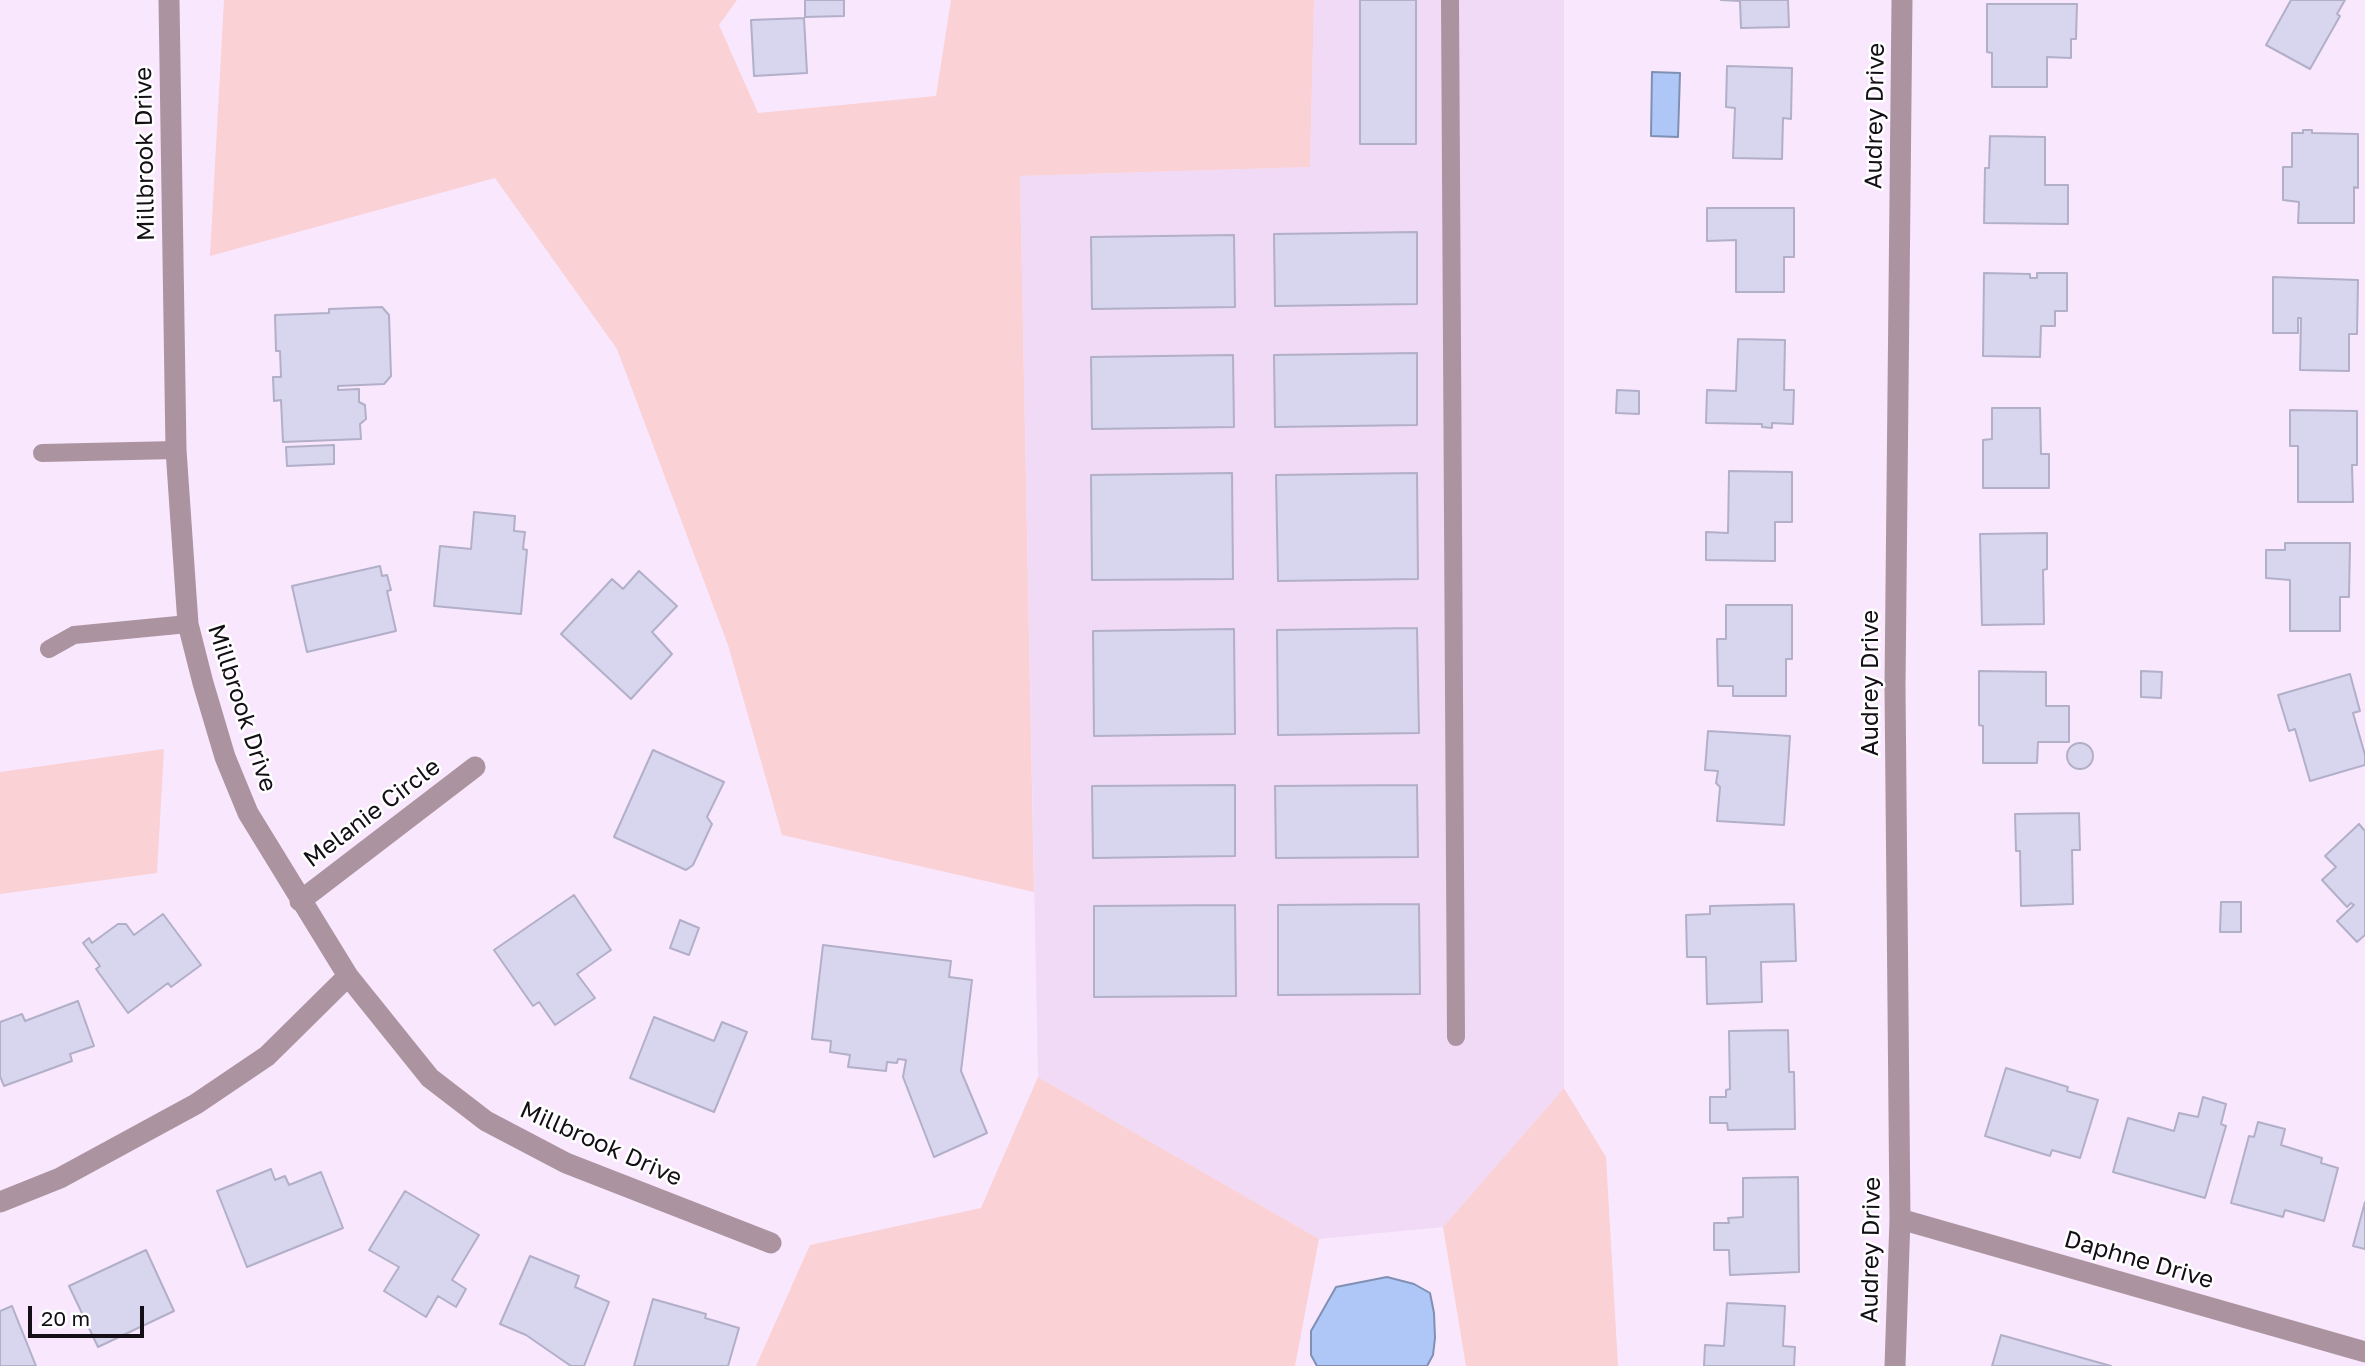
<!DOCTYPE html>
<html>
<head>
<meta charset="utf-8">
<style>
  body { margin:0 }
  #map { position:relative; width:2365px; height:1366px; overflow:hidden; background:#f9e7fe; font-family:"Golos Text",sans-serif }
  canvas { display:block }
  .scale { position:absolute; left:28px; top:1306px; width:116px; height:32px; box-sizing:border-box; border:4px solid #140f16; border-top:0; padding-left:9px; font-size:21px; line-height:24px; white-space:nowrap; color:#140f16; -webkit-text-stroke:5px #fff; paint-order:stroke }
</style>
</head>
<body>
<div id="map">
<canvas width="2365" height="1366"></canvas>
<div class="scale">20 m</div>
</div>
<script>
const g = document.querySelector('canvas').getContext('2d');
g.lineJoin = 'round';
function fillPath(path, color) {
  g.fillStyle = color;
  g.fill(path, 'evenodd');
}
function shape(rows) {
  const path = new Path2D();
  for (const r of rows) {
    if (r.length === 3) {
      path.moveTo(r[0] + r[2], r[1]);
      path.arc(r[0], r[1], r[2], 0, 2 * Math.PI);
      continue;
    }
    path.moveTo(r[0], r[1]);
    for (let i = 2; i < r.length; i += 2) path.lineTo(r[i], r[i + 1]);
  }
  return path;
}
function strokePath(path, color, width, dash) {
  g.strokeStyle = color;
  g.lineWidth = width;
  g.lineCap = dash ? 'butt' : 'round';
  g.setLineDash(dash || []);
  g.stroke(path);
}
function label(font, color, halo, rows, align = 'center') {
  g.font = font + ' "Golos Text",sans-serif';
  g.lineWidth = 5;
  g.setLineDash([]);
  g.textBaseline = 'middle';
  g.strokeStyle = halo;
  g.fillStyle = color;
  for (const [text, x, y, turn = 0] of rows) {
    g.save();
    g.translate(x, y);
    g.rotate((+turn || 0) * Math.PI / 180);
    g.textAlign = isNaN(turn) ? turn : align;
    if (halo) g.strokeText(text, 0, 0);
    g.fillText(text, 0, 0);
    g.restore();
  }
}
const built = shape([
  [1314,0,1564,0,1564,1088,1443,1227,1319,1239,1038,1077,1020,176,1310,167]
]);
const green = shape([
  [224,0,737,0,719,25,758,113,936,96,951,0,1314,0,1310,167,1020,176,1034,892,782,835,728,645,617,349,495,178,210,256],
  [164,749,157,873,0,894,0,772],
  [1038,1077,1319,1239,1295,1366,756,1366,810,1245,981,1208],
  [1564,1088,1606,1157,1618,1366,1466,1366,1443,1227]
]);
const water = shape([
  [1652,72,1680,73,1678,137,1651,136,1652,72],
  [1387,1277,1414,1284,1430,1293,1434,1313,1435,1338,1433,1355,1427,1366,1317,1366,1311,1355,1311,1331,1336,1287,1387,1277]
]);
const building = shape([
  [805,0,844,0,844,16,805,17,805,0],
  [1360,0,1416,0,1416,144,1360,144,1360,0],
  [1721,0,1788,0,1789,27,1741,28,1740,1,1721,0],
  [2291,0,2345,0,2337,14,2340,16,2310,69,2266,45,2291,0],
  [1987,4,2077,4,2076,39,2071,39,2071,58,2047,57,2047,87,1992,87,1992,53,1987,52,1987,4],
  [804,18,807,73,754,76,751,20,804,18],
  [1727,66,1792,68,1791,119,1783,118,1782,159,1733,158,1735,108,1726,107,1727,66],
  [2303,130,2312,130,2312,133,2358,134,2358,188,2354,187,2354,223,2298,223,2299,202,2283,200,2283,167,2292,167,2292,133,2303,133,2303,130],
  [1990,136,2045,137,2045,185,2068,185,2068,224,1984,223,1985,168,1989,168,1990,136],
  [1707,208,1794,208,1794,257,1784,257,1784,292,1736,292,1736,240,1707,241,1707,208],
  [1417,232,1417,304,1275,306,1274,234,1417,232],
  [1234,235,1235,307,1092,309,1091,237,1234,235],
  [1984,273,2030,274,2030,278,2037,278,2037,273,2067,273,2067,311,2055,311,2055,326,2041,326,2040,357,1983,356,1984,273],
  [2273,277,2358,280,2357,334,2349,334,2349,371,2300,370,2301,318,2298,318,2298,333,2273,333,2273,277],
  [382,307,389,315,391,376,384,384,338,386,338,390,359,389,359,402,365,405,366,419,360,424,361,439,283,442,281,400,274,401,273,377,281,377,280,351,276,351,275,315,329,313,329,309,382,307],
  [1738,339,1785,340,1784,390,1794,390,1793,424,1772,423,1772,428,1762,427,1762,424,1706,423,1707,390,1736,391,1738,339],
  [1417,353,1417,425,1275,427,1274,355,1417,353],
  [1233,355,1234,427,1092,429,1091,357,1233,355],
  [1617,390,1639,391,1639,414,1616,413,1617,390],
  [1992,408,2040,408,2041,454,2049,454,2049,488,1983,488,1983,440,1992,439,1992,408],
  [2290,410,2357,411,2357,465,2352,465,2353,502,2298,502,2298,446,2290,446,2290,410],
  [334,445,334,464,287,466,286,447,334,445],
  [1729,471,1792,472,1792,522,1775,522,1775,561,1706,560,1706,532,1728,533,1729,471],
  [1232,473,1233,579,1092,580,1091,475,1232,473],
  [1417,473,1418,579,1278,581,1276,475,1417,473],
  [474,512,515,516,514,531,525,532,523,549,527,550,521,614,434,606,440,546,471,549,474,512],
  [2047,533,2047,569,2043,570,2044,624,1982,625,1980,534,2047,533],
  [2285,543,2350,543,2349,597,2340,597,2340,631,2290,631,2290,580,2266,578,2266,550,2285,550,2285,543],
  [380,566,382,576,387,575,391,590,387,591,396,631,307,652,292,586,380,566],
  [639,571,677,606,652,632,672,654,631,699,561,634,612,579,623,589,639,571],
  [1726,605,1792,605,1792,659,1786,659,1786,696,1733,696,1733,686,1718,686,1717,639,1726,639,1726,605],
  [1417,628,1419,733,1278,735,1277,630,1417,628],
  [1234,629,1235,734,1094,736,1093,631,1234,629],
  [1979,671,2046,672,2046,706,2069,706,2069,742,2038,742,2037,763,1983,763,1983,726,1979,725,1979,671],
  [2141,671,2162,672,2161,698,2141,697,2141,671],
  [2350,674,2360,711,2353,713,2365,755,2365,765,2310,781,2295,729,2289,731,2278,695,2350,674],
  [1708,731,1790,736,1784,825,1717,821,1720,787,1716,783,1718,771,1705,770,1708,731],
  [2080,756,13],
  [653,750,724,782,707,817,712,824,693,865,686,870,614,837,653,750],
  [1235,785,1235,856,1093,858,1092,786,1235,785],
  [1417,785,1418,857,1276,858,1275,786,1417,785],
  [2079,813,2080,850,2072,850,2073,904,2021,906,2020,851,2016,851,2015,814,2079,813],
  [2359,824,2365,831,2365,935,2357,942,2337,921,2354,905,2351,903,2347,907,2322,880,2336,867,2325,856,2359,824],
  [574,895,611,950,577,974,595,998,555,1025,539,1002,533,1006,494,950,574,895],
  [2221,902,2241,902,2241,932,2220,932,2221,902],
  [1419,904,1420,994,1278,995,1278,905,1419,904],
  [1794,904,1796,961,1761,962,1762,1002,1707,1004,1706,957,1687,957,1686,915,1710,914,1710,906,1794,904],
  [1235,905,1236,996,1094,997,1094,906,1235,905],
  [163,914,201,965,171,987,168,983,128,1013,96,969,100,966,83,943,89,938,92,943,118,924,126,924,134,935,163,914],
  [680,920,699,928,689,955,670,948,680,920],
  [823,945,951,961,949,977,972,980,961,1071,987,1133,934,1157,903,1077,906,1060,898,1059,897,1063,887,1062,886,1071,848,1067,850,1055,830,1052,831,1041,812,1039,823,945],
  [78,1001,94,1046,70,1054,72,1061,4,1086,0,1076,0,1022,22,1014,25,1021,78,1001],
  [654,1017,714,1041,722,1022,747,1032,714,1112,630,1078,654,1017],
  [1788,1030,1789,1072,1794,1072,1795,1129,1728,1130,1727,1123,1710,1123,1710,1097,1726,1097,1726,1090,1730,1089,1729,1031,1788,1030],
  [2006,1068,2068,1087,2067,1091,2098,1100,2080,1158,2052,1150,2050,1156,1985,1136,2006,1068],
  [2203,1097,2226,1104,2221,1124,2226,1126,2205,1198,2113,1172,2128,1118,2174,1131,2179,1113,2198,1117,2203,1097],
  [2258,1122,2285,1129,2281,1145,2322,1158,2321,1163,2338,1168,2324,1221,2285,1210,2283,1217,2231,1203,2249,1136,2254,1137,2258,1122],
  [271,1169,275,1180,285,1176,289,1185,321,1172,343,1228,247,1267,217,1191,271,1169],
  [1798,1177,1799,1272,1730,1275,1729,1250,1714,1250,1714,1223,1729,1223,1728,1218,1743,1217,1743,1178,1798,1177],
  [405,1191,479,1235,452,1280,466,1289,456,1307,438,1296,426,1317,384,1291,399,1267,369,1250,405,1191],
  [2365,1202,2365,1249,2353,1246,2365,1202],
  [146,1250,174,1311,98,1347,69,1286,146,1250],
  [530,1256,579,1276,575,1287,609,1302,584,1366,571,1366,526,1335,500,1324,530,1256],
  [653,1299,706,1314,705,1318,739,1328,728,1366,634,1366,653,1299],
  [1727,1303,1785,1306,1783,1346,1795,1347,1794,1366,1704,1366,1705,1345,1724,1346,1727,1303],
  [12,1306,36,1366,0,1366,0,1311,12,1306],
  [2001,1335,2111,1366,1992,1366,2001,1335]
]);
const lane = shape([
  [1450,0,1456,1037],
  [42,453,176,450],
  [49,649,74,635,188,624]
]);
const street = shape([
  [169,0,176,450,188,624,203,683,225,757,248,813,348,976,430,1078,486,1121,566,1163,771,1243],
  [300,901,475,767],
  [0,1202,60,1178,196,1104,267,1056,348,976],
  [1900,1219,2365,1352],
  [1895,1366,1900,1219,1895,686,1902,0]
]);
const streetNames = [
  ["Audrey Drive",1875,116,-89],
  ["Millbrook Drive",145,154,-91],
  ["Audrey Drive",1870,683,-90],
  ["Millbrook Drive",242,708,72],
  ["Melanie Circle",372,813,-37],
  ["Millbrook Drive",601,1144,24],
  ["Audrey Drive",1871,1250,-89],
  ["Daphne Drive",2139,1260,16]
];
fillPath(built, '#f0daf6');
fillPath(green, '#fad1d5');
fillPath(water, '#afc7f6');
strokePath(water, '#8090b3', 2);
fillPath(building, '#d8d5ef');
strokePath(building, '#b2afc8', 2);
strokePath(lane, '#ab94a0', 18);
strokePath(street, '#ab94a0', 21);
label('24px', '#140f16', '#fff', streetNames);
</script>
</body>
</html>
